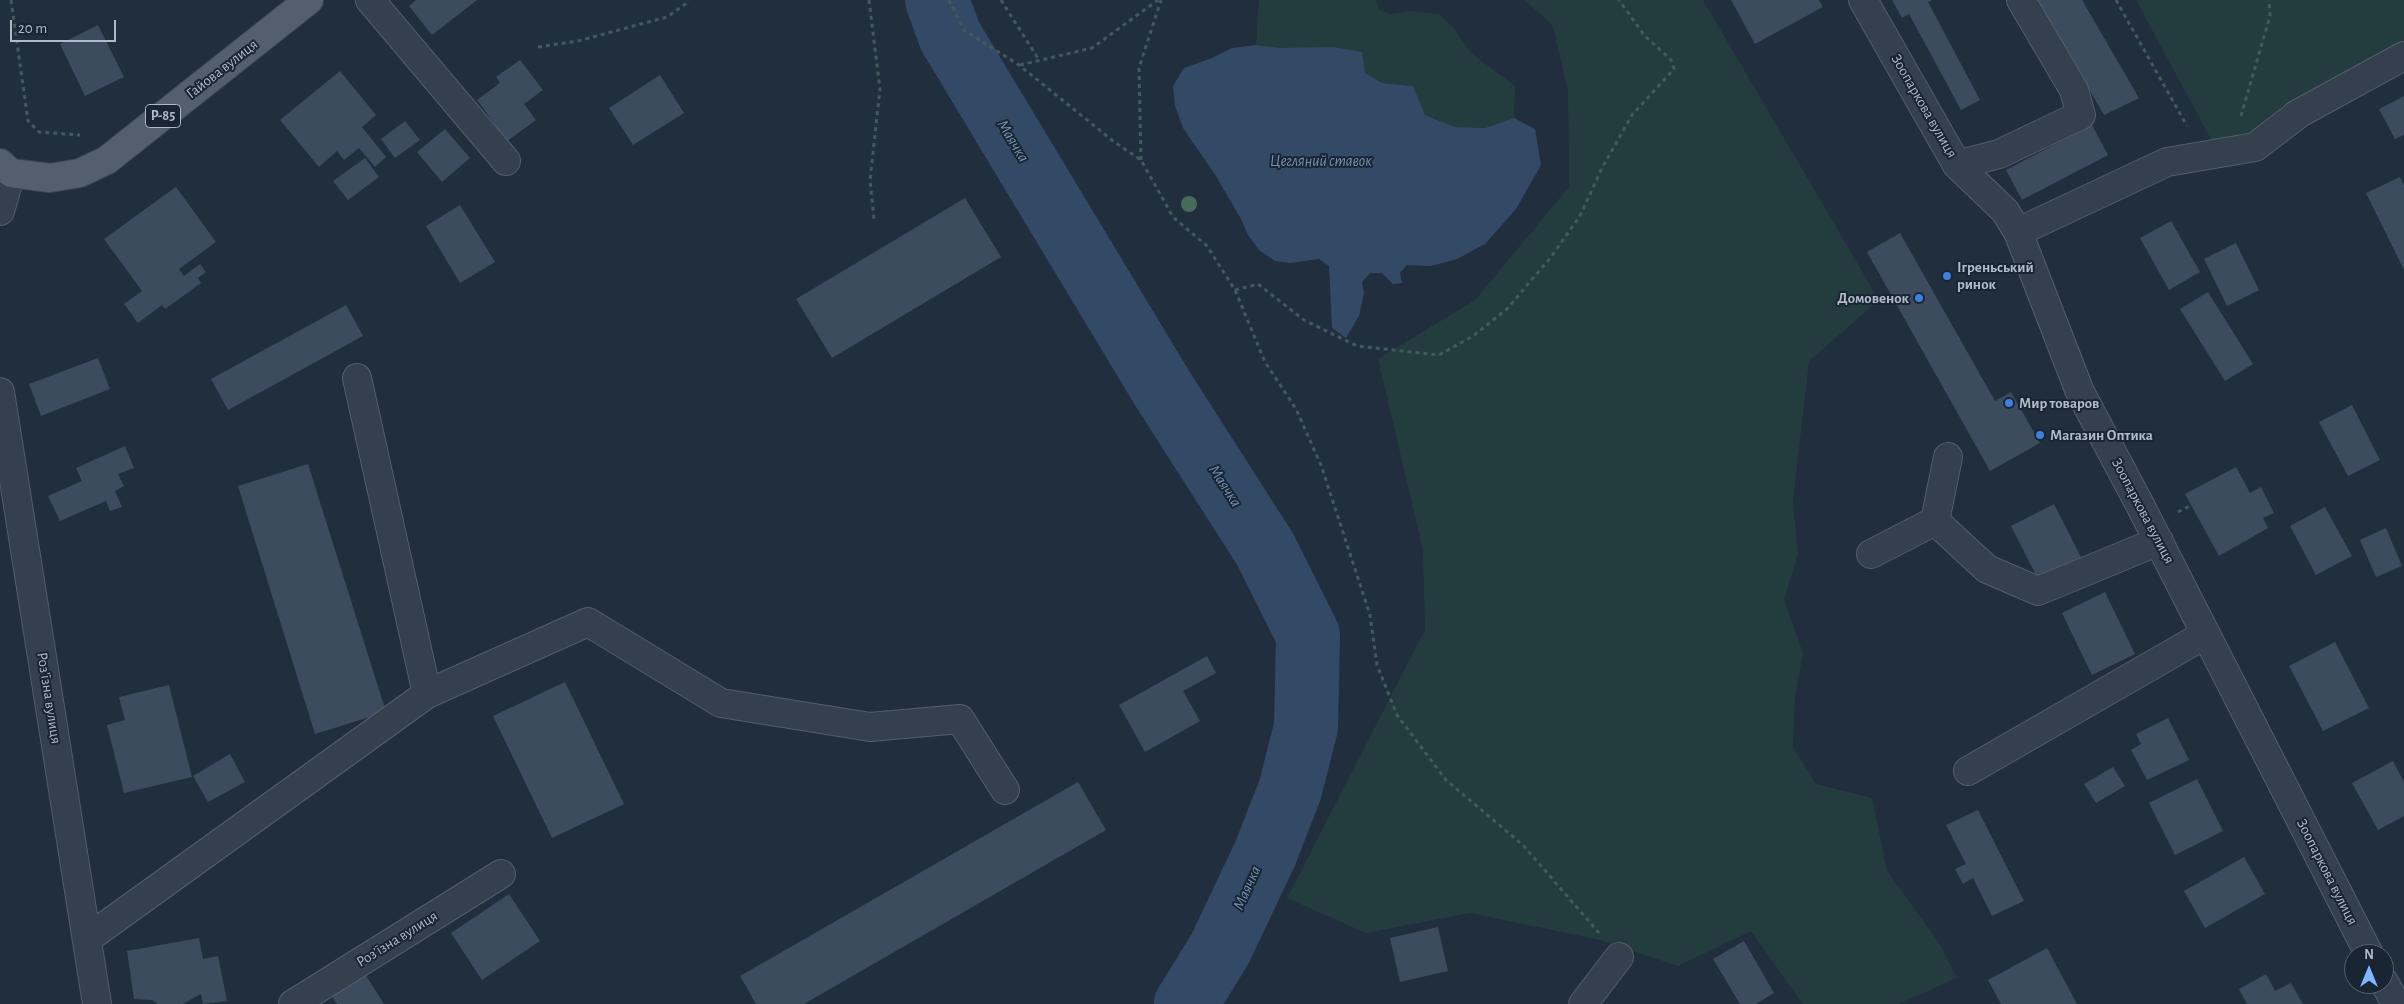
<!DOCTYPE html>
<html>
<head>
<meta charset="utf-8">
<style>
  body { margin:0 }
  #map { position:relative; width:2404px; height:1004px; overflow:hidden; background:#212e3e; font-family:"Alegreya Sans",sans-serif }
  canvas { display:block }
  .north { position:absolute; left:2344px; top:944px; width:50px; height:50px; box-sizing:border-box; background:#1a2533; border:1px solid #56616f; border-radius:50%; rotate:0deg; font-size:14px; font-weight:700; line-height:20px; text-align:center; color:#b0bbca }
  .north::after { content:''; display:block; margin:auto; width:18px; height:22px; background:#80b5ff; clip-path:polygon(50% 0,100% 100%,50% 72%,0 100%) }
  .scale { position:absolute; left:10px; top:20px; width:106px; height:22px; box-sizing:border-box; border:2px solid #b0bbca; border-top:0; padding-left:6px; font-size:15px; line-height:18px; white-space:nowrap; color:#b0bbca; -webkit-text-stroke:4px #1a2533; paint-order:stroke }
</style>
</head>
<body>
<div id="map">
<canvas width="2404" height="1004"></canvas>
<div class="north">N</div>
<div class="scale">20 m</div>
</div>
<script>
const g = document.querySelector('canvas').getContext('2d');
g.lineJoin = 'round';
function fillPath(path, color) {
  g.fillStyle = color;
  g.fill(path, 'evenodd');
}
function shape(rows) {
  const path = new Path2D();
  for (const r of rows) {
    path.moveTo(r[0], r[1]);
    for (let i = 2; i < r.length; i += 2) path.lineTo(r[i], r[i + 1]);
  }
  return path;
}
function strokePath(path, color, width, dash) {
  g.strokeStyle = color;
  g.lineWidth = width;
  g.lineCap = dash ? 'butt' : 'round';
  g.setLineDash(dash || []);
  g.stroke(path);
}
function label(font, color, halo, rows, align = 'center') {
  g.font = font + ' "Alegreya Sans",sans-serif';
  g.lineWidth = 4;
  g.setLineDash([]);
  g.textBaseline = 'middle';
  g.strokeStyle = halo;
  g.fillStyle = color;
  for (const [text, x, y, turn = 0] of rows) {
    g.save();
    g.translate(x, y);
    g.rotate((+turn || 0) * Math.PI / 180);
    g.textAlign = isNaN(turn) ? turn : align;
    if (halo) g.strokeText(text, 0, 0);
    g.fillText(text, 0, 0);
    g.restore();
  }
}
const green = shape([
  [1259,0,1376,0,1379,10,1391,14,1408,11,1439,14,1453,27,1471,53,1515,86,1514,118,1485,128,1455,127,1425,115,1413,86,1382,83,1365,73,1281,48,1256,45],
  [1525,0,1703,0,1879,300,1809,361,1793,501,1798,554,1784,599,1803,653,1795,697,1793,747,1816,784,1872,798,1887,871,1940,944,1957,978,1899,1004,1803,1004,1751,931,1678,966,1600,940,1470,913,1366,933,1287,898,1425,630,1423,550,1378,359,1475,300,1569,187,1568,92,1553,26],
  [2136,0,2404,0,2404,72,2226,167]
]);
const water = shape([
  [1256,45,1281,48,1333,47,1362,52,1365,73,1382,83,1413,86,1425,115,1455,127,1485,128,1514,118,1535,129,1541,165,1516,209,1485,244,1457,259,1431,266,1407,265,1400,273,1402,283,1393,284,1382,273,1370,273,1362,282,1364,293,1359,316,1346,338,1332,328,1329,266,1319,259,1290,263,1275,261,1259,250,1248,235,1241,219,1216,176,1183,128,1175,106,1173,86,1184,68,1212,58,1232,48]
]);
const river = shape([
  [937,0,950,36,1162,388,1265,549,1308,635,1306,727,1290,790,1265,854,1220,949,1186,1004]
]);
const building = shape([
  [416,0,477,0,432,35,409,6],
  [1731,0,1819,0,1823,7,1755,44],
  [1892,0,1932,0,1928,2,1980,100,1961,110,1909,14,1902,18],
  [2037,0,2082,0,2139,98,2104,115],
  [98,25,124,77,85,96,60,44],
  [520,60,543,90,524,104,536,120,507,141,477,100,500,83,496,77],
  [340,71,376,115,362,127,386,157,375,167,359,148,344,160,337,151,319,167,280,120],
  [660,75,684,113,633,145,609,108],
  [2404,96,2404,135,2395,139,2379,109],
  [405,121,420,140,395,158,381,139],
  [2092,125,2108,155,2022,200,2006,170],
  [445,129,470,158,442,182,417,152],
  [365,158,379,177,348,200,333,181],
  [2400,177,2404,185,2404,270,2366,193],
  [176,187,216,242,179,269,184,276,200,264,206,272,198,278,201,283,165,309,162,305,138,323,124,304,142,291,104,239],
  [965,198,1001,257,832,358,796,299],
  [460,205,495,262,460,283,426,226],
  [2171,221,2200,272,2169,290,2140,238],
  [1900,233,1995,401,2011,392,2040,443,1990,471,1867,252],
  [2236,243,2259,290,2227,306,2204,259],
  [2208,292,2253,364,2225,381,2180,309],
  [346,305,363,336,228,410,211,379],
  [98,358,110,389,41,416,29,384],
  [2352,405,2380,460,2348,476,2319,422],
  [125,446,134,468,118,474,124,486,115,491,122,507,110,511,106,501,60,521,48,496,82,481,76,468],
  [308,464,386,712,315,734,238,486],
  [2236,467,2250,493,2261,487,2274,513,2263,518,2268,528,2219,556,2185,494],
  [2054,504,2082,559,2039,581,2011,526],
  [2325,507,2352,556,2316,575,2290,526],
  [2386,528,2402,566,2376,577,2360,540],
  [2105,592,2135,654,2092,675,2062,613],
  [2335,642,2369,708,2323,731,2289,666],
  [1207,656,1216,673,1183,691,1200,721,1145,752,1119,705],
  [565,682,624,804,552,838,493,716],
  [169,685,192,777,124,793,107,725,125,720,119,697],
  [2168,718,2189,760,2147,780,2131,750,2141,744,2136,734],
  [230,754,245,782,208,802,193,776],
  [2393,761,2404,782,2404,816,2378,830,2352,783],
  [2113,767,2125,786,2096,803,2084,784],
  [2197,779,2223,831,2175,855,2149,803],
  [1078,782,1106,830,804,1004,756,1004,740,976],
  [1978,810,2024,901,1992,916,1973,878,1963,884,1955,869,1966,864,1946,825],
  [2244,857,2265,894,2205,928,2184,891],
  [509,894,540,941,482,980,451,933],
  [1438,927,1448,971,1400,982,1390,938],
  [199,938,203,959,218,956,227,1001,203,1004,201,994,183,1004,158,1004,152,1000,134,999,127,951],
  [1744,941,1774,993,1756,1004,1740,1004,1713,959],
  [2047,948,2077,1004,2001,1004,1988,980],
  [365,974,384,1004,337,1004,331,995],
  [2266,974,2275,991,2291,983,2303,1004,2247,1004,2239,989]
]);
const path = shape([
  [11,0,28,121,39,132,80,135],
  [869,0,880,89,870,180,874,219],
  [949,0,964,30,1019,65,1113,141,1141,160,1173,217,1207,246,1235,290,1265,362,1296,409,1321,465,1370,615,1377,665,1397,715,1446,780,1523,845,1599,933],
  [1001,0,1039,60],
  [2116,0,2187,126],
  [538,47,578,41,667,17,687,3,688,0],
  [1020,65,1092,48,1158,0],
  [2241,116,2270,16,2269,0],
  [1141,160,1139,68,1161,0],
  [1235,290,1258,284,1304,320,1357,346,1439,355,1473,336,1507,309,1551,257,1580,216,1602,168,1632,115,1674,69,1671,60,1644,35,1619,0],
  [2178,512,2192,505]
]);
const minor = shape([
  [370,0,506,161],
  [1863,0,1957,165,2005,211,2018,232,2080,392,2140,505,2369,954],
  [2296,115,2404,56],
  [1957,165,1999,154,2081,115,2074,90,2021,0],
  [0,211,11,173],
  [2018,232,2167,162,2255,147,2301,112],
  [0,392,97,1004],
  [1948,457,1935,521,1987,569,2038,591,2159,541],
  [1871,554,1935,521],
  [427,694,588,622,721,703,870,727,960,719,1005,790],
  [1968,771,2206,634],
  [87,939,427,694,357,378],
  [2384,982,2396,1004],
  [293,1004,501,874],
  [1583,1004,1619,957]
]);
const major = shape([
  [0,163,11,173,50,178,80,173,107,160,309,0]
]);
const trees = [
  [1189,204]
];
const markers = [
  [1947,276,5,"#3f7fe0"],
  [1919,298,5,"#3f7fe0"],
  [2009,403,5,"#3f7fe0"],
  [2040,435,5,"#3f7fe0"]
];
const shields = [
  [163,116,35]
];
const shieldNames = [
  ["Р-85",163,116]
];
const streetNames = [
  ["Гайова вулиця",222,69,-38],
  ["Зоопаркова вулиця",1924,106,60],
  ["Зоопаркова вулиця",2143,511,62],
  ["Розʼїзна вулиця",49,698,81],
  ["Зоопаркова вулиця",2327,872,63],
  ["Розʼїзна вулиця",397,939,-32]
];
const poiNames = [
  ["Ігреньський",1957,267],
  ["ринок",1957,284],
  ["Домовенок",1909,298,"right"],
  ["Мир товаров",2019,403],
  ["Магазин Оптика",2050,435]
];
const waterNames = [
  ["Маячка",1013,141,59],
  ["Цегляний ставок",1321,161],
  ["Маячка",1225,486,57],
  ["Маячка",1247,888,-66]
];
fillPath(green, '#233d3f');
fillPath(water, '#334a67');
strokePath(river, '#334a67', 64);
fillPath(building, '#3c4c5e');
strokePath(minor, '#535e6c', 30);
strokePath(major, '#3e4957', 30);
strokePath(path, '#415a5c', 3, [4, 4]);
strokePath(minor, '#35404e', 28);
strokePath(major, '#535f6e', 28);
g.fillStyle = '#466b5a';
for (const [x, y] of trees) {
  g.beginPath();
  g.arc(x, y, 8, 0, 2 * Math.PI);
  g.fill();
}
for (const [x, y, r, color] of markers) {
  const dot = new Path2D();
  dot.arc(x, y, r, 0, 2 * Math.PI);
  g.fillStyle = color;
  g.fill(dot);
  strokePath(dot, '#1a2533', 2);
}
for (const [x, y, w] of shields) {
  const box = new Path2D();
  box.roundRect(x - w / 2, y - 11.5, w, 23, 4);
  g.fillStyle = '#1a2533';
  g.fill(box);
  strokePath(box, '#b0bbca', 1);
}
label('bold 14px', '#b0bbca', null, shieldNames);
label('15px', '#b0bbca', '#1a2533', streetNames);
label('bold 15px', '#b0bbca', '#1a2533', poiNames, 'left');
label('italic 16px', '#7592b4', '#1a2533', waterNames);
</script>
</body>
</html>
